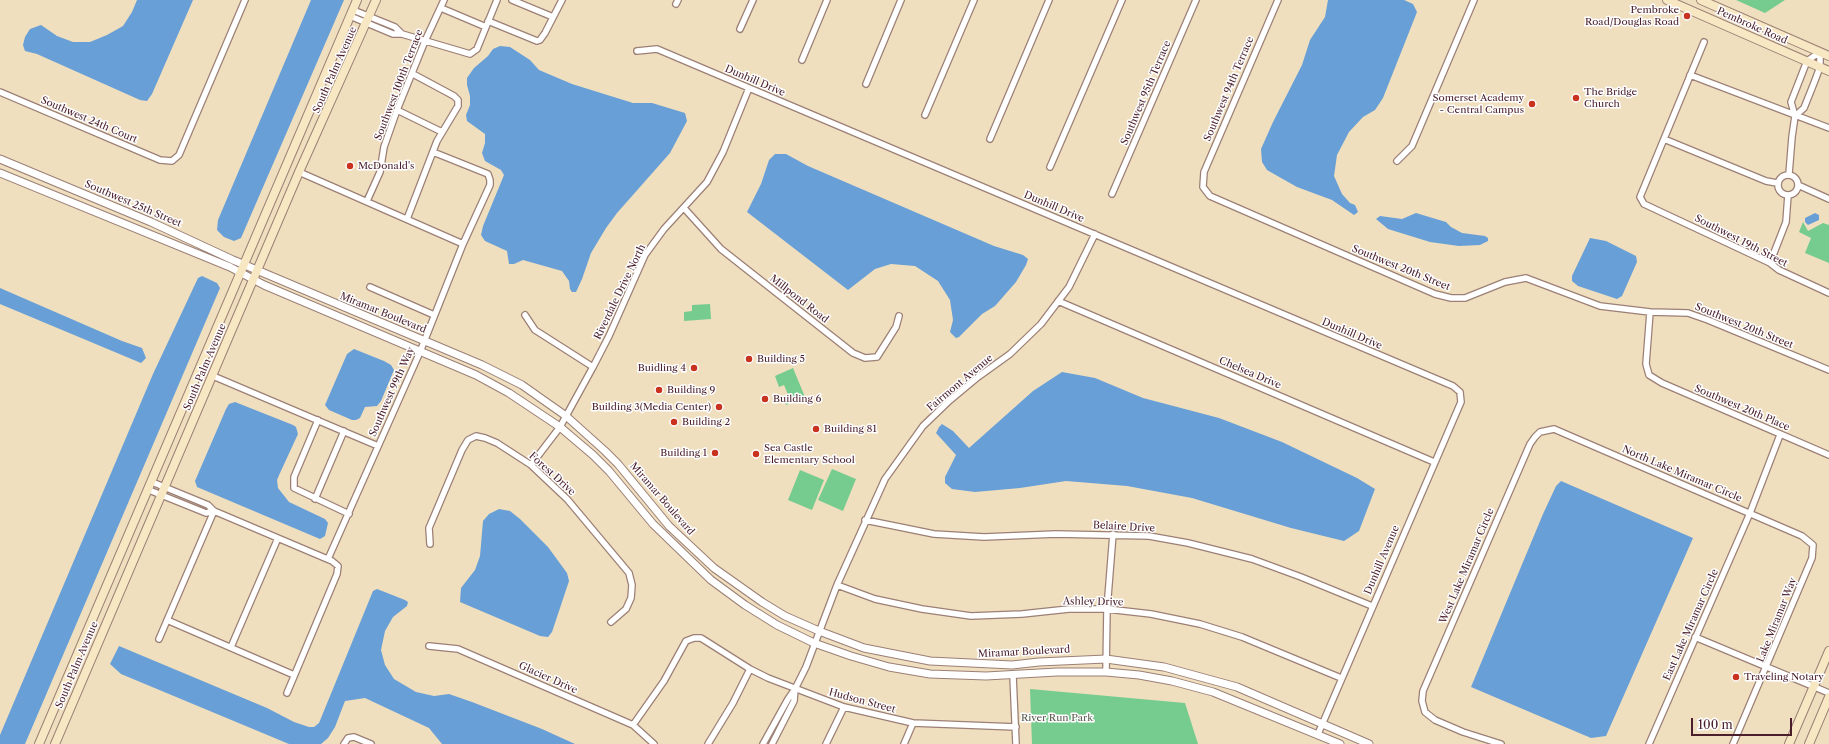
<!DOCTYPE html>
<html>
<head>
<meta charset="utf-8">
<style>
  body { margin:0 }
  #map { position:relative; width:1829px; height:744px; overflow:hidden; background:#efdfbf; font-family:"Libre Caslon Text",serif }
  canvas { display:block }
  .scale { position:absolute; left:1691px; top:718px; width:101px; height:18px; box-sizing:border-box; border:2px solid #4a1f2b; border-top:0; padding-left:5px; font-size:12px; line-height:14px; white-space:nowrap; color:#4a1f2b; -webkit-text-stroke:3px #fff; paint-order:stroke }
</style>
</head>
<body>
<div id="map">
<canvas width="1829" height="744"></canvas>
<div class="scale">100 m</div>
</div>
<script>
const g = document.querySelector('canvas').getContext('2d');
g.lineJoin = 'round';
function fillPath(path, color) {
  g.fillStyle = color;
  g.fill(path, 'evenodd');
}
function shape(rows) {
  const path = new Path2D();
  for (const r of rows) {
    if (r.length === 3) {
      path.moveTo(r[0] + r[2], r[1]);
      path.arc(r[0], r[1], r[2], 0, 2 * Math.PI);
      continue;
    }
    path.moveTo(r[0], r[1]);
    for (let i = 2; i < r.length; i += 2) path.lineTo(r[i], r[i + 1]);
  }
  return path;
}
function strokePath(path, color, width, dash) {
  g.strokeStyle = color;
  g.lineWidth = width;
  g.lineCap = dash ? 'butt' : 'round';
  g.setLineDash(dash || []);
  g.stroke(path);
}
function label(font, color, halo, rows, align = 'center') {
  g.font = font + ' "Libre Caslon Text",serif';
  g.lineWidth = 3;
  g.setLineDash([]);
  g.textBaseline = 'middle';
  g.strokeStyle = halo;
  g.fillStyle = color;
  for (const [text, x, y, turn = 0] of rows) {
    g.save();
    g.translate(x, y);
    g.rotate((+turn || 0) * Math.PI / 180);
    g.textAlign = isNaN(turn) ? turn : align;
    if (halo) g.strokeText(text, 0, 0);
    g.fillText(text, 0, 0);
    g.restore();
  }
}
const green = shape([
  [1736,0,1785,0,1765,13],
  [1803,222,1808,231,1823,223,1829,225,1829,263,1805,253,1811,238,1799,232],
  [710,304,711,319,684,321,684,312,692,311,692,305],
  [793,368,805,397,786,405,784,400,789,397,784,385,779,387,775,376],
  [832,469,856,479,843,511,818,500],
  [800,470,824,480,812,510,788,500],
  [1030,689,1185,703,1198,744,1032,744]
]);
const water = shape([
  [137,0,193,0,152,94,147,101,140,100,37,54,25,51,23,45,25,37,30,29,41,25,57,36,73,42,90,42,107,35,123,26,132,12],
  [311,0,344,0,241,238,234,241,224,237,217,230,218,220],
  [1328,0,1404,0,1413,4,1417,12,1383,98,1375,110,1363,117,1349,132,1337,155,1334,176,1342,194,1350,203,1355,205,1358,212,1354,215,1332,200,1297,187,1281,178,1267,170,1262,162,1261,149,1273,122,1302,65,1310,40,1325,17],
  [500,46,510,47,530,60,539,70,572,84,633,103,652,103,685,113,687,121,670,153,617,213,606,228,591,253,582,279,576,292,572,292,570,289,569,281,562,271,523,260,514,264,509,264,507,251,485,241,481,235,483,226,504,175,501,170,485,161,482,153,485,143,485,134,467,121,466,115,470,105,470,96,467,85,467,78,474,68,488,56,493,49],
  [775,154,786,154,808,166,994,246,1023,255,1028,259,1026,265,1016,282,995,306,982,314,959,337,956,338,950,332,953,320,950,300,938,281,915,266,891,264,875,269,848,290,747,212,761,184,769,160],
  [1416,213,1446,222,1451,227,1462,233,1485,236,1488,238,1488,241,1480,245,1459,246,1430,242,1388,229,1376,219,1380,216,1402,219],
  [1815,213,1819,215,1819,220,1808,225,1805,222,1805,218],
  [1590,238,1606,241,1636,256,1637,262,1622,296,1617,299,1578,286,1572,281,1572,276],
  [202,276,217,283,220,288,25,744,0,744,0,735,153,374,198,278],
  [0,288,122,341,142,348,146,358,141,363,0,304],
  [354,349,384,361,391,365,394,370,381,401,377,406,365,407,360,418,356,420,352,420,329,410,325,405,347,354],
  [1062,372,1095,378,1143,398,1219,418,1282,442,1357,478,1375,489,1359,531,1344,541,1291,528,1192,498,1127,486,1066,481,1020,488,975,492,952,489,945,483,945,477,956,455,936,433,939,427,942,424,953,431,969,448,1033,391],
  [235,402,293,425,296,427,298,434,280,473,277,480,278,488,289,502,325,519,328,523,325,536,320,539,197,487,195,481,226,409,229,404],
  [1561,481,1693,538,1606,736,1591,738,1471,687,1543,514,1556,486],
  [499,509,510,511,520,519,548,547,567,573,569,581,552,632,548,637,540,636,460,602,461,588,475,570,480,556,483,521,489,514],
  [377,589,405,600,408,602,407,606,393,617,385,631,381,650,385,665,394,679,416,692,434,696,449,694,472,702,542,729,575,744,442,744,429,728,365,698,345,701,335,727,328,738,321,744,289,744,121,674,110,664,119,646,267,708,294,722,309,727,314,727,319,723,373,591]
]);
const minor = shape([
  [512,0,553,17],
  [1278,0,1204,172,1203,187,1210,196,1435,294,1451,298,1465,298,1505,282,1526,278,1600,306,1650,312,1688,313,1708,320,1829,370],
  [676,4,678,0],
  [441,8,486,27],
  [353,10,395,27,402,34],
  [350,16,393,34,402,34,470,54,477,49,497,0],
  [488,21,537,41,540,40,545,33,562,0],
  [740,29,753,0],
  [1704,42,1640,197,1644,204,1770,263,1779,270,1829,293],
  [637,51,657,49,1453,386,1460,392,1461,402,1318,734],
  [802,60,827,0],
  [1690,75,1829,128],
  [866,84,901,0],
  [0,92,160,160,172,161,179,155,245,0],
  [397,110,442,132],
  [925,115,974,0],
  [1795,116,1804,108,1814,83,1820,67,1820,52],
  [990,139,1049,0],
  [1664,139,1766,181,1777,183],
  [1397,161,1412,146,1474,0],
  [1050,167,1122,0],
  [299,172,463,244],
  [1789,174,1792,137,1795,116,1791,102,1807,61,1820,52],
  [1788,185,10],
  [1798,185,1829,199],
  [1112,194,1196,0],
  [367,201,380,172,384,147,397,110,425,41,444,0],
  [684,208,721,249,853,353,865,358,877,357,896,327,899,316],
  [407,219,437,141,458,106,458,100,454,96,413,74],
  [1770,263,1786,222,1788,195],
  [370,287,434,315],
  [1058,301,1434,462],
  [1650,312,1646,364,1649,375,1662,383,1829,455],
  [525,315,535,330,593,367],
  [213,376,378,446],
  [318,420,294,477,294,488,349,514],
  [531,465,560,427,593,367,609,336,645,255,664,229,707,182,723,152,749,88],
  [152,482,208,505,214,511,332,561,338,566,337,574,287,693],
  [149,490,206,513,214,511],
  [315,499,344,431],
  [865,520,934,534,984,537,1056,534,1149,536,1188,543,1252,559,1301,577,1372,606],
  [430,544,429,528,462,450,468,440,476,436,485,438,497,443,531,465,567,499,629,573,632,585,631,598,626,609,611,622],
  [328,559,420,352,463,244,490,185,490,180,488,174,433,152],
  [837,585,875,599,922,609,971,616,1022,614,1069,609,1107,609,1151,614,1200,624,1242,637,1341,678],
  [167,620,294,675],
  [1695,637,1829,693],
  [159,639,214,511],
  [429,646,458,649,633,725,654,744],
  [231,647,278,538],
  [1106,672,1107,609,1113,534],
  [1013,676,1016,744],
  [633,725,664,681,686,641,694,638,701,638,750,669,768,678,844,707,913,723,1016,727],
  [344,744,348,738,354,737,371,744],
  [708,744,733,703,750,669],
  [763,744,788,699,795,689,806,667,837,585,885,479,923,426,948,402,978,377,1010,354,1041,324,1069,287,1095,234],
  [772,744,794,701,795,689],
  [826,744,844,707],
  [904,744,913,723],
  [1501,744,1463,732,1435,720,1425,712,1422,701,1423,691,1530,444,1535,437,1540,432,1554,429,1802,536,1813,545,1812,558,1733,744],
  [1649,744,1750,513,1780,435]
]);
const tertiary = shape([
  [0,159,151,222,233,260,482,365,522,385,566,416,605,451,618,464,669,526,714,568,762,602,785,616,819,631,864,648,930,661,1012,665,1039,662,1106,659,1164,667,1237,687,1369,744],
  [0,173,230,267,264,285,476,375,509,393,560,427,593,455,609,471,653,524,711,580,745,605,777,625,814,643,851,656,889,667,930,674,986,676,1057,672,1106,672,1139,675,1172,681,1213,692,1340,744]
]);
const secondary = shape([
  [1667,0,1829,71],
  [1701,0,1829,56],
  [39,744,357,0],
  [55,744,299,172,376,0],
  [1789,744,1829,651],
  [1809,744,1829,697]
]);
const markers = [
  [1687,16,4,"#c8321e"],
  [1576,98,4,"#c8321e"],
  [1532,104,4,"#c8321e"],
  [350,166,4,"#c8321e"],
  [749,359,4,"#c8321e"],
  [694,368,4,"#c8321e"],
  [659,390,4,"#c8321e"],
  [765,399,4,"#c8321e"],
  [719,407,4,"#c8321e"],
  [674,422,4,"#c8321e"],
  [816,429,4,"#c8321e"],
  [715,453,4,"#c8321e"],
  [756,454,4,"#c8321e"],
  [1736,677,4,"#c8321e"]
];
const poiNames = [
  ["Pembroke",1679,10,"right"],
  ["Road/Douglas Road",1679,22,"right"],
  ["The Bridge",1584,92],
  ["Church",1584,104],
  ["Somerset Academy",1524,98,"right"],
  ["- Central Campus",1524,110,"right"],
  ["McDonald's",358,166],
  ["Building 5",757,359],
  ["Buidling 4",686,368,"right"],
  ["Building 9",667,390],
  ["Building 6",773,399],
  ["Building 3(Media Center)",711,407,"right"],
  ["Building 2",682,422],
  ["Building 81",824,429],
  ["Sea Castle",764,448],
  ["Elementary School",764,460],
  ["Building 1",707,453,"right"],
  ["Traveling Notary",1744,677]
];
const streetNames = [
  ["Pembroke Road",1752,26,24],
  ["South Palm Avenue",335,70,-66],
  ["Dunhill Drive",755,81,23],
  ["Southwest 100th Terrace",399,85,-69],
  ["Southwest 94th Terrace",1229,89,-67],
  ["Southwest 95th Terrace",1146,93,-67],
  ["Southwest 24th Court",89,120,23],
  ["Southwest 25th Street",133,204,23],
  ["Dunhill Drive",1054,207,23],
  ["Southwest 19th Street",1741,241,27],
  ["Southwest 20th Street",1401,268,22],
  ["Riverdale Drive North",620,292,-64],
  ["Millpond Road",799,299,38],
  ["Miramar Boulevard",383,313,22],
  ["Southwest 20th Street",1744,326,22],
  ["Dunhill Drive",1352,334,23],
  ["South Palm Avenue",205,367,-67],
  ["Chelsea Drive",1250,373,23],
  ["Fairmont Avenue",960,383,-40],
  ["Southwest 99th Way",392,392,-66],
  ["Southwest 20th Place",1742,408,23],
  ["Forest Drive",552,474,42],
  ["North Lake Miramar Circle",1682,474,23],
  ["Miramar Boulevard",662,499,49],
  ["Belaire Drive",1124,527,3],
  ["Dunhill Avenue",1382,560,-67],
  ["West Lake Miramar Circle",1467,566,-67],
  ["Ashley Drive",1093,602,1],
  ["Lake Miramar Way",1777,620,-68],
  ["East Lake Miramar Circle",1691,625,-66],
  ["Miramar Boulevard",1024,652,-3],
  ["South Palm Avenue",77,665,-67],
  ["Glacier Drive",548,678,24],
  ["Hudson Street",862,701,15]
];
const parkNames = [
  ["River Run Park",1057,718]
];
fillPath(green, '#76cb8f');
fillPath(water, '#689fd6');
strokePath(minor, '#9c7f75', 8);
strokePath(tertiary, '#9c7f75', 9);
strokePath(secondary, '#9c7f75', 10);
strokePath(minor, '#fff', 5.5);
strokePath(tertiary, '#fff', 7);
strokePath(secondary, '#f7e8c3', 8);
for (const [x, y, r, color] of markers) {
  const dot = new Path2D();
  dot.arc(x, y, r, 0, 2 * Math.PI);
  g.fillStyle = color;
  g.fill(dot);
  strokePath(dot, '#fff', 1.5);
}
label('10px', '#4a1f2b', '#fff', poiNames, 'left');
label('10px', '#4a1f2b', '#fff', streetNames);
label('10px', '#595b4e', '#fff', parkNames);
</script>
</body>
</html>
